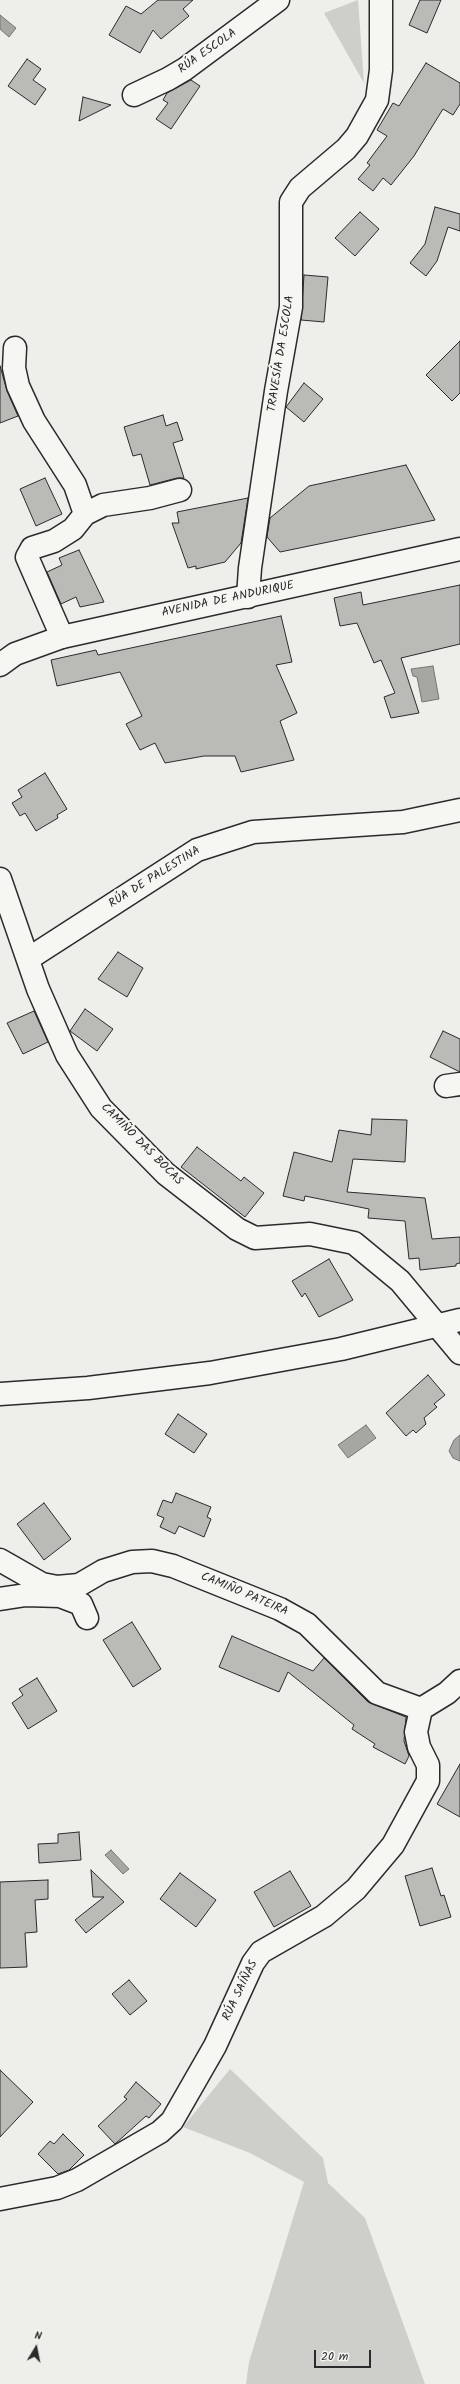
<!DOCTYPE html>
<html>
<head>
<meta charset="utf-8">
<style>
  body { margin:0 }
  #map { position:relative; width:460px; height:2384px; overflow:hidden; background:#eeeeea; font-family:Kalam,sans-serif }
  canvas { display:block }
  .north { position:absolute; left:16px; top:2328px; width:40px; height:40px; -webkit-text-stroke:3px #f6f6f2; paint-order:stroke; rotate:10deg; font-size:11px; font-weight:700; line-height:16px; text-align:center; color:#2b2b2b }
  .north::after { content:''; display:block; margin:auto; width:14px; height:18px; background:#2b2b2b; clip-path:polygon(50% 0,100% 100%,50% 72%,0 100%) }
  .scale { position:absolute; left:314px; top:2350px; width:57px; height:18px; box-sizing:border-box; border:2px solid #2b2b2b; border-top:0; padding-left:5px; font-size:12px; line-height:14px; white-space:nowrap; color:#2b2b2b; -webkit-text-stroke:3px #f6f6f2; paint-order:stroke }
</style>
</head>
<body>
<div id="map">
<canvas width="460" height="2384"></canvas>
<div class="north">N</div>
<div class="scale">20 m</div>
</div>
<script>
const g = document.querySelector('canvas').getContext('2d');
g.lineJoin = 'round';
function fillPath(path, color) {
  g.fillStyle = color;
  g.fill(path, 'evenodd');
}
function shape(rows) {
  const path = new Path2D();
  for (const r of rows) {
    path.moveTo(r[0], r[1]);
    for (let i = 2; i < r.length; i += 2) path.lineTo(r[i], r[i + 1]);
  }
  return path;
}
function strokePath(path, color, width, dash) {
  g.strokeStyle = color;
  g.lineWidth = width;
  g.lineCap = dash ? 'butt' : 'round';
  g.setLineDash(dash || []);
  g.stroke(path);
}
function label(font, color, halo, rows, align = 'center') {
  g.font = font + ' Kalam,sans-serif';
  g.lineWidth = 4;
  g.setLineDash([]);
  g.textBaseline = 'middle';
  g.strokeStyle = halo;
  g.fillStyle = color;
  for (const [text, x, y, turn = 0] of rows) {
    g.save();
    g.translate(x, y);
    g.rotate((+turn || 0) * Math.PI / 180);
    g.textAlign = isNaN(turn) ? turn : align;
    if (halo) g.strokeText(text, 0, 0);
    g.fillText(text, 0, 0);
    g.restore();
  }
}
const green = shape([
  [358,0,364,83,324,13],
  [230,2069,323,2158,328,2183,365,2218,425,2384,246,2384,249,2362,304,2182,250,2153,183,2127]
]);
const water = shape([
  [0,15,16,28,9,37,0,29,0,15],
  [433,666,439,699,422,702,417,677,413,676,411,669,433,666],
  [366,1425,376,1438,348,1458,338,1445,366,1425],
  [460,1435,460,1461,453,1458,449,1451,454,1440,460,1435],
  [111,1850,129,1869,123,1874,105,1855,111,1850]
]);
const building = shape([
  [158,0,193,0,183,9,189,16,161,39,153,30,140,53,109,35,126,6,141,14,158,0],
  [420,0,441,0,427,33,409,25,420,0],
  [27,59,41,69,33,80,46,89,35,105,8,86,27,59],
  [426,63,460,83,460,104,453,115,443,109,414,156,391,185,383,178,373,191,358,179,370,165,367,163,387,136,377,130,393,103,399,106,426,63],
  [191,80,200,86,171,129,156,119,168,103,163,100,167,93,191,80],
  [83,97,111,105,79,121,83,97],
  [435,207,460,214,460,231,448,227,437,261,426,276,410,263,425,244,435,207],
  [360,212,379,229,355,256,335,238,360,212],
  [304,275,328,277,324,322,301,320,304,275],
  [460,341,460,393,452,401,426,375,460,341],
  [0,366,7,391,18,416,0,423,0,366],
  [304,383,323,399,304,422,286,407,304,383],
  [163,415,166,426,177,422,183,440,173,443,184,478,177,478,150,485,141,454,133,456,124,427,163,415],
  [406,465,435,520,280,552,267,537,270,518,309,486,406,465],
  [45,478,62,514,36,526,20,489,45,478],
  [248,498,241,543,225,562,196,569,196,566,188,568,172,523,179,523,177,512,248,498],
  [79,550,104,602,80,607,76,597,61,604,47,572,62,565,59,558,79,550],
  [460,585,460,644,401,658,419,713,391,718,384,697,395,693,381,660,374,663,357,623,340,626,334,598,361,592,363,605,460,585],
  [281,616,292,662,276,665,297,713,280,721,294,760,241,772,235,756,204,756,165,763,155,743,140,750,126,724,142,716,120,672,57,686,51,660,96,650,98,655,281,616],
  [45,773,67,809,57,815,58,818,36,831,25,813,20,816,12,803,22,797,18,790,45,773],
  [118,952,143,968,127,997,98,979,118,952],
  [85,1009,113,1029,97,1051,70,1031,85,1009],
  [34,1011,48,1042,23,1054,7,1023,34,1011],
  [443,1031,460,1039,460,1072,430,1057,443,1031],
  [372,1119,407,1120,405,1162,353,1159,347,1192,425,1198,432,1239,460,1237,460,1263,456,1264,456,1266,420,1270,419,1258,409,1259,405,1221,368,1218,369,1209,305,1196,304,1201,283,1196,294,1152,332,1162,339,1130,371,1135,372,1119],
  [197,1147,241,1181,244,1177,264,1193,245,1217,181,1167,197,1147],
  [329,1259,353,1300,319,1317,305,1293,302,1297,292,1281,329,1259],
  [428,1375,445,1395,434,1404,437,1407,424,1418,426,1424,416,1433,413,1430,406,1436,386,1413,428,1375],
  [178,1414,207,1434,194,1453,165,1434,178,1414],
  [176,1493,211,1507,207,1517,211,1519,204,1537,179,1526,175,1534,160,1527,164,1518,157,1515,163,1500,172,1503,176,1493],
  [44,1503,71,1539,44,1560,17,1524,44,1503],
  [132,1622,161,1669,133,1687,103,1640,132,1622],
  [232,1636,313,1671,324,1658,368,1702,406,1717,404,1741,409,1756,405,1764,373,1747,375,1744,352,1729,354,1725,288,1672,279,1692,219,1667,232,1636],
  [37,1678,57,1711,28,1729,12,1703,23,1695,19,1689,37,1678],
  [460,1764,460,1817,437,1804,460,1764],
  [79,1832,81,1860,39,1863,38,1844,58,1843,58,1834,79,1832],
  [432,1868,441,1896,444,1895,451,1917,420,1926,405,1876,432,1868],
  [91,1870,124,1902,86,1933,75,1920,104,1897,93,1897,91,1870],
  [290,1871,311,1906,274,1927,254,1892,290,1871],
  [180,1873,216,1900,196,1927,160,1899,180,1873],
  [48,1880,48,1899,35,1900,37,1932,25,1933,27,1967,0,1968,0,1882,48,1880],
  [129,1980,147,2001,130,2015,112,1994,129,1980],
  [0,2070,33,2102,0,2137,0,2070],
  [136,2082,161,2104,149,2118,146,2116,115,2144,98,2126,127,2099,124,2097,136,2082],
  [63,2134,84,2155,69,2170,58,2174,38,2154,50,2141,54,2144,63,2134]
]);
const street = shape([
  [134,95,168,79,185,69,278,0],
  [15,348,14,368,18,386,34,421,75,485,85,514],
  [248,597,250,568,276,391,291,307,291,202,300,188,346,149,357,136,377,100,381,70,381,0],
  [62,637,27,557,32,548,54,541,73,529,85,514,103,505,150,498,180,490],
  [0,879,38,989,67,1055,101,1108,166,1174,237,1229,255,1238,310,1234,354,1243,400,1281,460,1353],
  [28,959,197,850,253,832,403,822,460,810],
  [446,1086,460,1084],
  [0,1560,42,1584,57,1587,79,1585,103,1571,132,1562,152,1561,173,1566,280,1609,307,1624,377,1693,421,1709],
  [0,1599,26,1595,60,1596,81,1604,87,1618],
  [421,1709,447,1693,460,1681],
  [0,2199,57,2188,77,2180,160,2132,172,2121,215,2046,253,1963,261,1952,324,1916,356,1889,393,1845,428,1781,428,1765,419,1747,416,1732,421,1709]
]);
const secondary = shape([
  [0,665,15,654,62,637,460,549],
  [0,1394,88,1388,210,1373,341,1349,460,1320]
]);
const streetNames = [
  ["RÚA ESCOLA",208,52,-35],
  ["TRAVESÍA DA ESCOLA",282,354,-81],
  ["AVENIDA DE ANDURIQUE",228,600,-12],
  ["RÚA DE PALESTINA",155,878,-32],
  ["CAMIÑO DAS BOCAS",141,1145,45],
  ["CAMIÑO PATEIRA",244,1595,23],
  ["RÚA SAÍÑAS",241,1991,-64]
];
fillPath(green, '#cececa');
fillPath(water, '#a6a6a3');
strokePath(water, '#757573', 1);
fillPath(building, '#babab7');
strokePath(building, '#2b2b2b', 1);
strokePath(street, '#2b2b2b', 25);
strokePath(secondary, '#2b2b2b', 25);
strokePath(street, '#f6f6f2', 22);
strokePath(secondary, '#f6f6f2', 22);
label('12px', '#2b2b2b', '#f6f6f2', streetNames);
</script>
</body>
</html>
